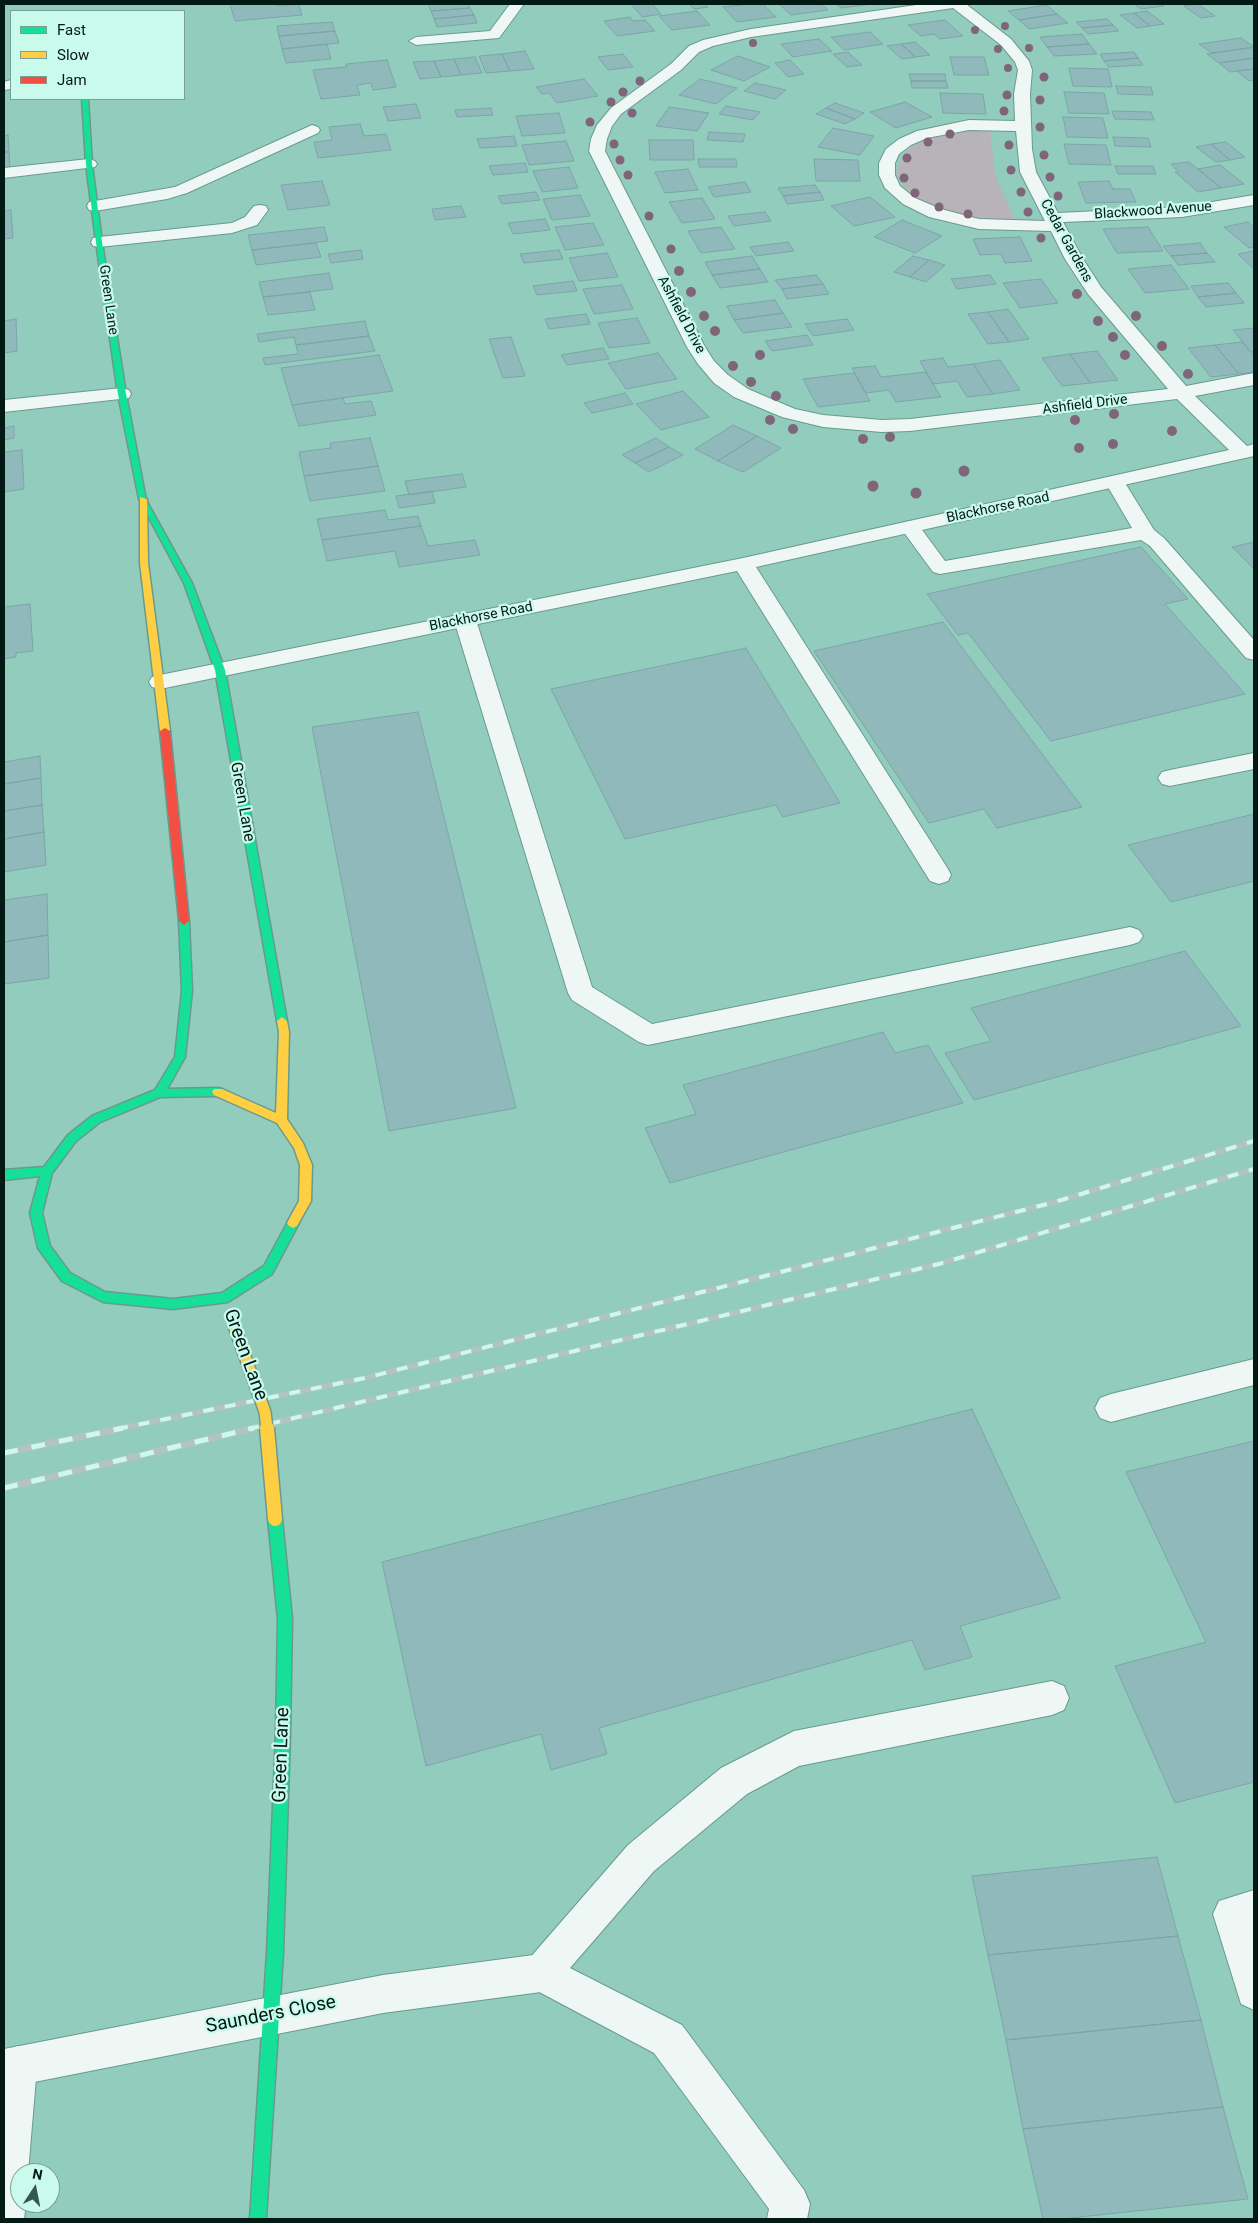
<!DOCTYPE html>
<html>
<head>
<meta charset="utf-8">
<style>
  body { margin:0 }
  #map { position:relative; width:1258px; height:2223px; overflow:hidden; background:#92ccbd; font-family:Roboto,sans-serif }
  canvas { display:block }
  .frame { position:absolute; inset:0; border:5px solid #031913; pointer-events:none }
  .legend { position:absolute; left:10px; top:10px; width:175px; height:90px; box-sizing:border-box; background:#c9faec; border:1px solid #7aa095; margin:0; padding:6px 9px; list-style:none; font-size:15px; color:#031913 }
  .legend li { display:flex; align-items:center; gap:10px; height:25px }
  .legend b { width:25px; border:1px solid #7aa095 }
  .north { position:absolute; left:10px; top:2163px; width:50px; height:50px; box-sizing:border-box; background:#c9faec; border:1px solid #7aa095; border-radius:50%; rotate:11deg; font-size:14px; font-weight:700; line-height:20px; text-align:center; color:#031913 }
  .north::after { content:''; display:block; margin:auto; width:18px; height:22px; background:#35584e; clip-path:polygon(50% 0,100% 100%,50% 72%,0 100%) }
</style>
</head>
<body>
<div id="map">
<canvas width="1258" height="2223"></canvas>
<div class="frame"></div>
<ul class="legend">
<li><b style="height:6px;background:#16e098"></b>Fast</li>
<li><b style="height:6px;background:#ffcf43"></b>Slow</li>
<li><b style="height:6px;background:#f24e42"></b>Jam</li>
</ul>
<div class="north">N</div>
</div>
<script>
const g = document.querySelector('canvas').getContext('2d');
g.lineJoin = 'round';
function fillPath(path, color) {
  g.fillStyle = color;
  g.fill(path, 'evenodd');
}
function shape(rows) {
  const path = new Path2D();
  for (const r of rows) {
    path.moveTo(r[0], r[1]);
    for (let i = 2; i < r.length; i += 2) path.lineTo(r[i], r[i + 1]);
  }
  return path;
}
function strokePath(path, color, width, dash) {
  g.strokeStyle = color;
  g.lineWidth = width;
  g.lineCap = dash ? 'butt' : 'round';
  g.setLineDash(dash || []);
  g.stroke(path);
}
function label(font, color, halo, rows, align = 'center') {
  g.font = font + ' Roboto,sans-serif';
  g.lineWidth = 4.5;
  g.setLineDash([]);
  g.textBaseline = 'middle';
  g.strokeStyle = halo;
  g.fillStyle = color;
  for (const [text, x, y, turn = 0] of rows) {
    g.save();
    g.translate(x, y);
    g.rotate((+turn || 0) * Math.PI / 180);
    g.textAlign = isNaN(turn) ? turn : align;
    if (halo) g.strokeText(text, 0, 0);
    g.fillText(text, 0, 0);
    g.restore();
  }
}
const green = shape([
  [990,130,995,175,1016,222,959,216,937,209,915,198,903,185,896,174,899,163,906,151,919,143,935,136,955,131]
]);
const building = shape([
  [230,4,276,4,277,6,299,4,302,15,235,21,230,4],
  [428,4,468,4,470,8,431,11,428,4],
  [631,4,652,4,661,14,642,17,631,4],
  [689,4,705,4,708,7,694,9,689,4],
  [750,4,763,4,776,17,737,22,723,7,750,4],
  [779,4,822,4,828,10,791,15,779,4],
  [836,4,872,4,841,8,836,4],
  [1134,4,1161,4,1164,6,1141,9,1134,4],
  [1198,4,1215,16,1201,18,1184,6,1198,4],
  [1047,5,1057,14,1019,20,1008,11,1047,5],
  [470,8,474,15,434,19,431,11,470,8],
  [697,11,710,25,672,30,659,16,697,11],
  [1147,11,1164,24,1150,26,1134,13,1147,11],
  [1134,13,1150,26,1137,28,1120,15,1134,13],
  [1057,14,1068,23,1029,29,1019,20,1057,14],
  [474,15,477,23,437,27,434,19,474,15],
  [630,17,633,21,645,20,655,31,617,36,604,21,630,17],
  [1107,19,1113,25,1082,28,1076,22,1107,19],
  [945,20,963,36,940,39,934,34,921,36,908,25,945,20],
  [332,22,335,31,279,36,277,26,332,22],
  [1113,25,1119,31,1088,34,1082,28,1113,25],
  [335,31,339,43,282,49,279,36,335,31],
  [870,32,883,44,844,50,831,37,870,32],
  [1082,34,1089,44,1047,47,1040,37,1082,34],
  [1241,38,1254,47,1212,53,1199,44,1241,38],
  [819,39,832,51,793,57,781,44,819,39],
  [915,42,930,55,916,57,901,44,915,42],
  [327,44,331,59,286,63,282,49,327,44],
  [901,44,916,57,902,59,887,46,901,44],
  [1089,44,1097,54,1054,56,1047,47,1089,44],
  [1250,48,1254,51,1254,58,1219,63,1207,54,1250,48],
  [525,51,534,69,510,71,502,54,525,51],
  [848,52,862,65,847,67,833,54,848,52],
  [1134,52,1138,58,1104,61,1100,54,1134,52],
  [502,54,510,71,486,73,479,56,502,54],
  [623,54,633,67,608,70,598,57,623,54],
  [738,56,770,67,744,81,711,70,738,56],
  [475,57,482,73,461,75,454,59,475,57],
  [950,57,984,57,989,75,954,75,950,57],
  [1138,58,1143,65,1109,67,1104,61,1138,58],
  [1254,58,1254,69,1230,72,1219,63,1254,58],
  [454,59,461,75,441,77,434,61,454,59],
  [387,60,396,87,373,90,371,83,357,85,360,95,321,99,313,70,346,67,346,64,387,60],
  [790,60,804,74,788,77,775,63,790,60],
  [434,61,441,77,420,79,413,62,434,61],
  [1069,68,1108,69,1112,87,1073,86,1069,68],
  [1254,69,1254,80,1249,81,1237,71,1254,69],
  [909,74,945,74,946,81,911,81,909,74],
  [584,79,598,96,557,103,549,93,542,94,536,87,584,79],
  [700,79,737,88,716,104,679,95,700,79],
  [911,81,946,81,948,88,912,88,911,81],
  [755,83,786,90,775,99,744,91,755,83],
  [1116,86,1151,87,1153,95,1118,94,1116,86],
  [1064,92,1104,93,1109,114,1069,113,1064,92],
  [940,93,983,94,986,114,943,113,940,93],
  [905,102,932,117,896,128,870,112,905,102],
  [835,103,864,113,855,119,826,108,835,103],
  [416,104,421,118,388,121,383,107,416,104],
  [726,106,760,112,753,120,719,114,726,106],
  [669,107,709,113,697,131,656,126,669,107],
  [491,108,493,115,457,117,455,110,491,108],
  [826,108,855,119,845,124,816,114,826,108],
  [1112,111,1151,112,1154,120,1115,119,1112,111],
  [559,113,565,133,522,136,516,116,559,113],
  [1063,117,1103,118,1108,138,1067,137,1063,117],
  [360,124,364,136,386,134,391,150,318,158,314,142,332,140,329,127,360,124],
  [833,128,874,136,860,155,818,147,833,128],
  [709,132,745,134,743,142,707,140,709,132],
  [8,135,9,152,4,152,4,136,8,135],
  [514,136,517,146,480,148,477,139,514,136],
  [1113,137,1148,138,1151,147,1115,146,1113,137],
  [649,140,693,140,694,160,650,160,649,140],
  [566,141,574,161,529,165,522,145,566,141],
  [1226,142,1245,157,1230,160,1211,144,1226,142],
  [1064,144,1106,145,1111,165,1069,164,1064,144],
  [1211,144,1230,160,1216,162,1196,147,1211,144],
  [4,152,9,152,10,168,4,169,4,152],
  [698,159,736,159,737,167,699,167,698,159],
  [814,159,858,160,860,181,816,181,814,159],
  [1189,162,1198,169,1221,188,1198,192,1175,172,1179,172,1171,164,1189,162],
  [525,163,528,172,493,175,489,166,525,163],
  [1220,165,1244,184,1221,188,1198,169,1220,165],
  [1115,166,1153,166,1156,174,1118,174,1115,166],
  [569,167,578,188,542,192,533,171,569,167],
  [688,169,698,190,665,193,655,172,688,169],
  [322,181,330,205,288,210,281,185,322,181],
  [1109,181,1113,189,1130,189,1136,202,1086,203,1078,182,1109,181],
  [745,182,751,192,714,197,708,187,745,182],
  [815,185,820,192,783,196,778,188,815,185],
  [536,192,540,200,502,204,498,196,536,192],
  [820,192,824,200,787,204,783,196,820,192],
  [580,195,590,216,552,220,543,199,580,195],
  [870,197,895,217,854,226,831,206,870,197],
  [702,198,715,219,682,223,669,202,702,198],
  [461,206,466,217,435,220,432,209,461,206],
  [11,210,13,238,4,239,4,211,11,210],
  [765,212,771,221,734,226,728,216,765,212],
  [545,219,550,230,513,234,508,223,545,219],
  [902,220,942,236,915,253,874,237,902,220],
  [1248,222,1254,228,1254,247,1249,248,1224,227,1248,222],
  [593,223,604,245,565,250,555,227,593,223],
  [324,227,328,241,252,250,248,235,324,227],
  [721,227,735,249,701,253,688,231,721,227],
  [1148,227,1163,251,1117,253,1103,229,1148,227],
  [1020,237,1032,261,1005,263,1001,254,980,255,973,239,1020,237],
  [788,242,794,251,756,256,750,247,788,242],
  [316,243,321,257,256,265,252,250,316,243],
  [1200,243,1207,253,1171,256,1163,246,1200,243],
  [361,250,363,259,331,263,328,254,361,250],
  [559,250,563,259,524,263,520,254,559,250],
  [1254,251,1254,269,1238,254,1254,251],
  [607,253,618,277,579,281,569,258,607,253],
  [1207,253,1215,262,1178,265,1171,256,1207,253],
  [752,256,760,269,712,275,705,262,752,256],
  [913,256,929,260,910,277,894,272,913,256],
  [929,260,945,265,926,282,910,277,929,260],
  [1171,265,1189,289,1145,293,1128,269,1171,265],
  [760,269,768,282,720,288,712,275,760,269],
  [329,273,333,289,263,297,259,282,329,273],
  [816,275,823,284,782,289,775,280,816,275],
  [990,275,996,284,957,289,951,279,990,275],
  [1041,279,1058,303,1020,308,1003,283,1041,279],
  [573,281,577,291,537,295,533,286,573,281],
  [1228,283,1236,293,1198,297,1191,286,1228,283],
  [823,284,829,294,787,299,782,289,823,284],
  [622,285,633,309,594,314,583,289,622,285],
  [310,292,315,310,268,315,263,297,310,292],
  [1236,293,1244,303,1206,307,1198,297,1236,293],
  [775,300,783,313,734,320,727,306,775,300],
  [1008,309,1029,339,1009,342,988,312,1008,309],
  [988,312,1009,342,988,344,968,314,988,312],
  [783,313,792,327,743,333,734,320,783,313],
  [586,314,590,324,549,329,545,319,586,314],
  [637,318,650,343,609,348,598,323,637,318],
  [16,319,17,351,4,353,4,321,16,319],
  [847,319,854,330,813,336,805,324,847,319],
  [365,321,369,336,296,345,294,337,259,342,257,334,365,321],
  [1254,328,1254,352,1251,352,1233,330,1254,328],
  [807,335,813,345,772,351,765,341,807,335],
  [369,336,375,351,265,365,263,358,298,354,296,345,369,336],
  [511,337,525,376,503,378,489,339,511,337],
  [1242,342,1254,356,1254,372,1239,374,1215,345,1242,342],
  [1215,345,1239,374,1211,377,1188,348,1215,345],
  [603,348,609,359,567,365,561,355,603,348],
  [1097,351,1118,380,1090,383,1070,354,1097,351],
  [658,353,677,379,626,389,608,363,658,353],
  [1070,354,1090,383,1062,386,1042,358,1070,354],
  [379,355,393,391,292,405,281,368,379,355],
  [943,358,948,367,973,364,993,394,967,397,957,381,933,384,920,361,943,358],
  [1000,360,1020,390,993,394,973,364,1000,360],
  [875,366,881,377,926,372,941,397,896,402,889,390,866,393,852,368,875,366],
  [854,373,870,401,818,407,803,379,854,373],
  [683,391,709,417,661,430,636,404,683,391],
  [625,393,633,404,592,413,584,403,625,393],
  [343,398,345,404,371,401,376,415,299,426,292,405,343,398],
  [733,425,757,436,718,461,695,449,733,425],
  [14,426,14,438,4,440,4,428,14,426],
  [757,436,781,448,743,472,718,461,757,436],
  [370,438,378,466,304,476,299,452,331,448,330,443,370,438],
  [656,438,669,447,635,463,622,455,656,438],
  [669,447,683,455,649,472,635,463,669,447],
  [22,450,24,489,4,492,4,452,22,450],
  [378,466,385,491,310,501,304,476,378,466],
  [462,474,466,487,409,495,405,481,462,474],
  [432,491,435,503,399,508,396,496,432,491],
  [385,510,388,520,418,516,421,526,322,540,317,519,385,510],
  [421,526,428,546,475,540,480,555,399,567,395,551,327,561,322,540,421,526],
  [1254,542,1254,569,1232,547,1254,542],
  [1141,547,1188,599,1165,604,1245,694,1051,741,968,633,958,635,927,594,1141,547],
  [30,604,33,651,16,653,16,657,4,659,4,607,30,604],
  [943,622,1082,807,997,828,984,809,929,823,814,651,943,622],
  [746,648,840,803,783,817,776,805,625,839,551,689,746,648],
  [418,712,516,1108,389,1131,312,727,418,712],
  [40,756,41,778,4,784,4,762,40,756],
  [41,778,42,805,4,811,4,784,41,778],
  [42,805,44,832,4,839,4,811,42,805],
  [1254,814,1254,881,1171,902,1128,845,1254,814],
  [44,832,46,865,4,872,4,839,44,832],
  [47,894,48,935,4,942,4,900,47,894],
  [48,935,49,978,4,984,4,942,48,935],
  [1185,951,1241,1026,974,1100,945,1053,991,1041,971,1008,1185,951],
  [883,1032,895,1053,928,1045,963,1103,670,1183,645,1128,696,1114,683,1085,883,1032],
  [972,1409,1060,1598,960,1626,972,1657,925,1670,912,1640,599,1728,607,1754,551,1770,541,1734,426,1766,382,1562,972,1409],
  [1254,1441,1254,1782,1175,1803,1115,1666,1206,1642,1126,1472,1254,1441],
  [1157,1857,1178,1936,988,1955,972,1876,1157,1857],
  [1178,1936,1201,2020,1006,2040,988,1955,1178,1936],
  [1201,2020,1223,2107,1023,2129,1006,2040,1201,2020],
  [1223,2107,1248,2199,1061,2219,1043,2219,1023,2129,1223,2107]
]);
const lane = shape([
  [510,4,524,4,499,38,416,45,409,41,416,37,490,31,510,4],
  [312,125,318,127,320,130,318,133,187,193,167,199,95,211,89,210,87,206,89,202,95,201,175,187,312,125],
  [89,159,95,161,97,164,95,167,4,178,4,168,89,159],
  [260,205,266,206,268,210,257,225,232,233,99,247,93,246,91,242,93,238,99,237,232,223,245,217,254,206,260,205],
  [122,388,129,390,131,394,129,398,4,412,4,400,122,388],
  [1115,476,1122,478,1154,530,1164,538,1254,640,1254,660,1246,658,1150,546,1141,540,940,574,933,572,900,527,903,523,910,521,917,523,945,561,1132,528,1105,482,1108,478,1115,476],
  [465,613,473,615,476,620,592,987,652,1024,1130,927,1139,930,1143,936,1139,942,1130,945,648,1045,639,1042,572,1000,568,993,454,620,457,615,465,613],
  [1254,753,1254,769,1170,786,1162,784,1158,778,1162,772,1170,770,1254,753],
  [1254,1359,1254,1385,1111,1422,1100,1418,1095,1408,1100,1398,1111,1394,1254,1359],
  [1052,1681,1064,1686,1069,1698,1064,1710,1052,1715,799,1766,747,1794,654,1871,570,1968,682,2025,804,2190,810,2204,807,2219,767,2219,769,2209,654,2053,528,1986,522,1973,528,1960,628,1845,721,1768,794,1731,1052,1681],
  [1254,1890,1254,2010,1241,2004,1213,1914,1219,1901,1254,1890],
  [17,2046,31,2052,37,2066,28,2173,20,2173,20,2203,26,2203,24,2219,4,2219,4,2052,17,2046]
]);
const street = shape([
  [923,4,966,4,1011,39,1029,61,1032,70,1030,94,1032,149,1036,172,1058,213,1182,207,1254,195,1254,205,1182,217,1063,222,1083,259,1101,287,1186,386,1254,373,1254,385,1195,396,1247,446,1254,444,1254,456,756,567,948,869,951,875,948,881,939,884,930,881,737,571,160,689,152,687,149,682,152,677,160,675,743,558,1229,450,1177,399,910,431,882,432,823,427,782,417,734,397,714,383,698,364,687,347,589,151,591,139,597,125,611,108,671,64,689,46,703,40,751,29,923,4],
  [953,8,1001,45,1015,62,1018,70,1014,94,1015,121,969,120,917,131,899,139,886,149,879,163,879,175,885,188,903,204,929,217,979,229,1051,231,1065,259,1088,294,1168,389,910,419,882,420,823,415,795,409,748,389,728,375,714,361,705,347,605,151,607,139,612,126,621,114,681,70,699,52,713,46,751,37,953,8],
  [969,130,1016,131,1020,172,1045,221,979,219,941,209,915,198,900,186,895,175,895,163,899,154,911,145,927,138,969,130],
  [11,80,11,89,4,90,4,82,11,80],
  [541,1954,554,1960,560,1973,554,1986,541,1992,383,2013,4,2088,4,2049,383,1975,541,1954]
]);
const fast = shape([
  [82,99,88,99,92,164,102,242,126,394,146,500,192,583,225,670,287,1021,282,1025,277,1021,215,670,184,583,139,499,118,394,96,242,86,164,82,99],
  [184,917,189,921,192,991,185,1057,167,1089,218,1088,222,1089,224,1092,222,1095,218,1096,160,1097,100,1122,76,1141,52,1173,42,1213,50,1246,70,1273,105,1292,173,1299,222,1293,264,1266,289,1220,293,1218,297,1220,299,1223,272,1274,228,1302,173,1309,103,1302,62,1281,38,1248,30,1213,40,1176,4,1180,4,1170,44,1167,68,1135,92,1116,155,1090,175,1057,182,991,179,921,184,917],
  [275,1513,280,1515,282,1519,292,1619,290,1733,283,1953,266,2219,250,2219,267,1953,276,1733,278,1619,268,1519,270,1515,275,1513]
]);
const slow = shape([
  [140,497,147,499,148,563,170,731,165,734,160,731,140,563,140,497],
  [282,1017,287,1021,289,1032,287,1119,303,1143,312,1165,311,1201,297,1226,293,1228,289,1226,287,1223,299,1201,300,1165,294,1148,277,1123,214,1095,212,1092,214,1089,222,1089,276,1113,279,1032,277,1021,282,1017]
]);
const jam = shape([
  [165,728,170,731,189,921,184,925,179,921,160,731,165,728]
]);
const railFar1 = shape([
  [117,1429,365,1378,1055,1202,1254,1141],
  [248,1429,939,1264,1254,1169]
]);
const rail = shape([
  [4,1453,123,1428],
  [4,1488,254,1428]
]);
const slowBridgeFar1 = shape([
  [233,1323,265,1412,267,1429]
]);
const slowBridge = shape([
  [267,1428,275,1519]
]);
const trees = [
  [1005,26,4],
  [975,30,4],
  [753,43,4],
  [1029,48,4],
  [998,49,4],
  [1008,68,4],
  [1044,77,4.5],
  [640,81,4.5],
  [623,92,4.5],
  [1007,95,4.5],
  [1040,100,4.5],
  [611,102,4.5],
  [1004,111,4.5],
  [632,113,4.5],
  [590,122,4.5],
  [1040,127,4.5],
  [950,134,4.5],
  [928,142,4.5],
  [614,144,4.5],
  [1009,145,4.5],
  [1044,155,4.5],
  [907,158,4.5],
  [620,160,4.5],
  [1011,170,4.5],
  [628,175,4.5],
  [1050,177,4.5],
  [904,178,4.5],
  [1021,192,4.5],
  [915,193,4.5],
  [1058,196,4.5],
  [939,207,4.5],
  [1028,212,4.5],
  [968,214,4.5],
  [649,216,4.5],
  [1041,238,4.5],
  [671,249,4.5],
  [679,271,5],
  [691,292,5],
  [1077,294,5],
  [704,316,5],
  [1136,316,5],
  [1098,321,5],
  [715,331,5],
  [1113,337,5],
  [1162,346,5],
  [760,355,5],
  [1125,355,5],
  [733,366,5],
  [1188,374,5],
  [751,382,5],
  [776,396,5],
  [1114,414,5],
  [770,420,5],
  [1075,420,5],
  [793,429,5],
  [1172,431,5],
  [890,437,5],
  [863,439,5],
  [1113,444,5],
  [1079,448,5],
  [964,471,5.5],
  [873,486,5.5],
  [916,493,5.5]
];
const farStreetnames = [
  ["Blackwood Avenue",1153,211,-4],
  ["Cedar Gardens",1066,241,61],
  ["Green Lane",108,300,82],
  ["Ashfield Drive",681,315,62],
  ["Ashfield Drive",1085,405,-7],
  ["Blackhorse Road",998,508,-12],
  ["Blackhorse Road",481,617,-11]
];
const streetNames = [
  ["Green Lane",242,802,80]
];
const nearStreetnames = [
  ["Green Lane",245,1355,70],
  ["Green Lane",282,1755,-88],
  ["Saunders Close",271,2015,-11]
];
fillPath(green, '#b7b3b7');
fillPath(building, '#90b9bb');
strokePath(building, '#7ba6a8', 1);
strokePath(lane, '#699a8f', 2);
strokePath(street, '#699a8f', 2);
strokePath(fast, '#699a8f', 3);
strokePath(slow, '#699a8f', 3);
strokePath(jam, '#699a8f', 3);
fillPath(lane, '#eff7f5');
fillPath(street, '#eff7f5');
fillPath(fast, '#16e098');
fillPath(slow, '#ffcf43');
fillPath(jam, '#f24e42');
strokePath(railFar1, '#b3c3bf', 5.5);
strokePath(rail, '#b3c3bf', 7);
strokePath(railFar1, '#c9faec', 4, [11]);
strokePath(rail, '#c9faec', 5, [14]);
strokePath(slowBridgeFar1, '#699a8f', 14, []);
strokePath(slowBridge, '#699a8f', 17, []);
strokePath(slowBridgeFar1, '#ffcf43', 11);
strokePath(slowBridge, '#ffcf43', 14);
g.fillStyle = '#7f6579';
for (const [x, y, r] of trees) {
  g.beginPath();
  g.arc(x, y, r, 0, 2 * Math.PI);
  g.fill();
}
label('14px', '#031913', '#c9faec', farStreetnames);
label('16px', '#031913', '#c9faec', streetNames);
label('19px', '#031913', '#c9faec', nearStreetnames);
</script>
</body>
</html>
